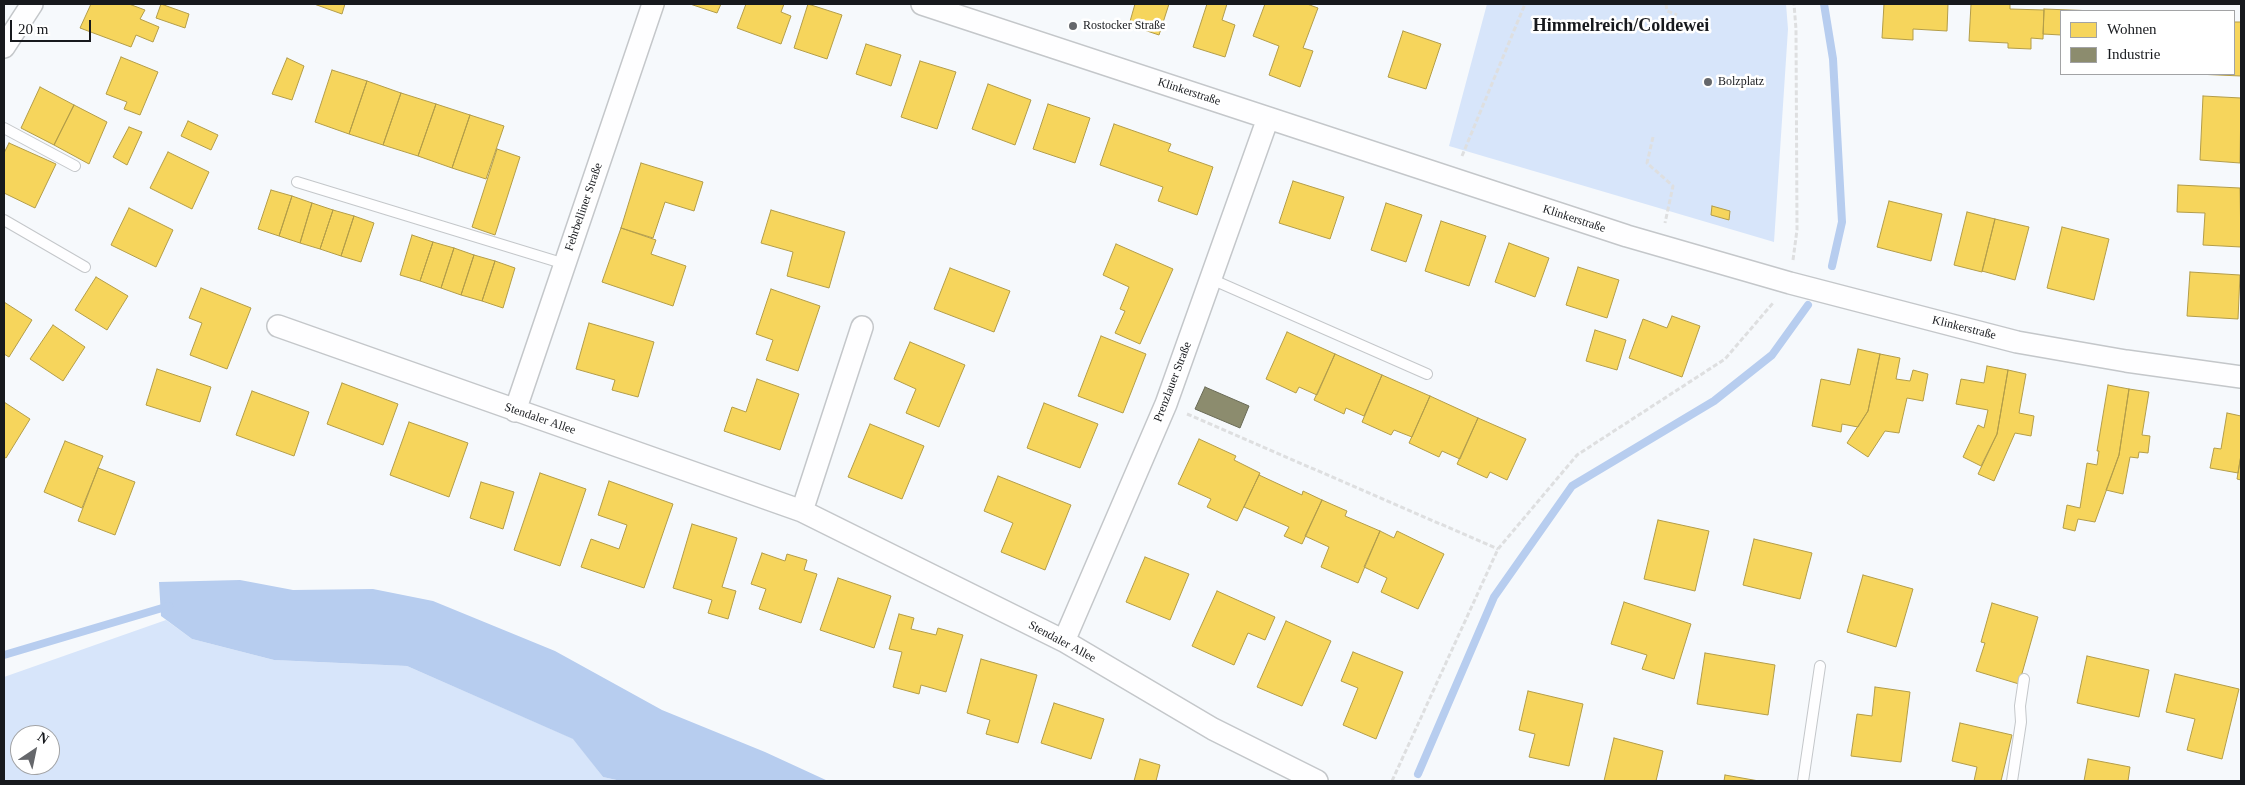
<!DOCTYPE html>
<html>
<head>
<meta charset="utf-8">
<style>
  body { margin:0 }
  #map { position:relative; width:2245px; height:785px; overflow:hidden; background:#f6f9fc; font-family:"Times New Roman",serif }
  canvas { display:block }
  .frame { position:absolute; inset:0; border:5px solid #17191d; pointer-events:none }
  .legend { position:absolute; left:2060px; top:10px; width:175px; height:65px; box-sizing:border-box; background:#fff; border:1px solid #a2a3a5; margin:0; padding:6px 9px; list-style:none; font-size:15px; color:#17191d }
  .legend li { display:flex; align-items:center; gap:10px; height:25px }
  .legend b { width:25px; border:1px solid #a2a3a5 }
  .north { position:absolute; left:10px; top:725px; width:50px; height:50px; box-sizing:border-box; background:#fff; border:1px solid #a2a3a5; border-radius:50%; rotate:34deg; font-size:14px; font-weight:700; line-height:20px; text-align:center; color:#17191d }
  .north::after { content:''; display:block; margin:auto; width:18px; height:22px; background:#65676b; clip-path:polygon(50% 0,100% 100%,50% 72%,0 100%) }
  .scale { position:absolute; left:10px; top:20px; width:81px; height:22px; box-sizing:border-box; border:2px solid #17191d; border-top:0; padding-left:6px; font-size:15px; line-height:18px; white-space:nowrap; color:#17191d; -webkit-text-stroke:4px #fff; paint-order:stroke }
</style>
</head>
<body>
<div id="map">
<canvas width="2245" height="785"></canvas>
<div class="frame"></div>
<ul class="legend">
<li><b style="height:14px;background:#f6d55c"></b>Wohnen</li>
<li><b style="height:14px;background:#8c8c6e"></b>Industrie</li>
</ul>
<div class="north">N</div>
<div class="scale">20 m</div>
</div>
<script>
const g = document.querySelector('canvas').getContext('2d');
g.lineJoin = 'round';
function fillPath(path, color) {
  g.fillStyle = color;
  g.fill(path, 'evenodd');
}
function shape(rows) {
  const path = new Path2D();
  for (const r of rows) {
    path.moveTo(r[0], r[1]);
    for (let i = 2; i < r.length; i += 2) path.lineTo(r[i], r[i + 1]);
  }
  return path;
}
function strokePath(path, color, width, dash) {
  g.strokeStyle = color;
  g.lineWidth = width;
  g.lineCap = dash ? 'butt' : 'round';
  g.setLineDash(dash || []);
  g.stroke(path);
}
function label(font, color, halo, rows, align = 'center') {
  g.font = font + ' "Times New Roman",serif';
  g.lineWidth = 5;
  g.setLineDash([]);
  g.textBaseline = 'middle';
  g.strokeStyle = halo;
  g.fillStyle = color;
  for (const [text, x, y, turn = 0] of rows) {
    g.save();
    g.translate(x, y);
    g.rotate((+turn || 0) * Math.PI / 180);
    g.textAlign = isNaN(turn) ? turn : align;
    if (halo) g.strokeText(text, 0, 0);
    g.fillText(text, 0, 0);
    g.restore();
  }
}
const green = shape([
  [1487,4,1786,4,1788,29,1774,242,1449,146],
  [166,620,192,639,274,660,407,666,574,739,603,777,621,781,4,781,4,677],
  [20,735,50,735,50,765,20,765]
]);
const water = shape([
  [240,580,293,590,373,589,433,601,555,651,662,710,765,752,828,781,621,781,603,777,573,739,407,666,274,660,192,639,161,616,159,582]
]);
const homes = shape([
  [91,4,129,4,145,10,140,19,159,27,153,42,136,35,131,47,80,28,91,4],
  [161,4,189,14,185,28,156,18,161,4],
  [314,4,345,4,342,14,314,4],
  [690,4,721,4,717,13,690,4],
  [746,4,784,4,781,12,791,16,781,44,737,28,746,4],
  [808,4,842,15,827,59,794,48,808,4],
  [1135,4,1169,4,1159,35,1129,25,1135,4],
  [1207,4,1227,4,1222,20,1235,25,1225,57,1193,47,1207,4],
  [1265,4,1307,4,1318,8,1303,48,1313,51,1300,87,1269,75,1279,46,1253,36,1265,4],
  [1884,4,1948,4,1947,31,1913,29,1913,40,1882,38,1884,4],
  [1971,4,2010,4,2010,9,2044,10,2043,39,2031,38,2031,49,2008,48,2008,43,1969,41,1971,4],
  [2044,9,2096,11,2061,11,2061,35,2043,34,2044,9],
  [2234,22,2241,22,2241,76,2196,74,2234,74,2234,22],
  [1403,31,1441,44,1426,89,1388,77,1403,31],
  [866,44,901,55,891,86,856,74,866,44],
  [121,57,158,72,140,115,124,109,127,102,106,94,121,57],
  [287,58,304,66,292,100,272,94,287,58],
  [920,61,956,72,937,129,901,117,920,61],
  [332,70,367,81,349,134,315,122,332,70],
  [367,81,401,93,383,145,349,134,367,81],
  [988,84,1031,100,1015,145,972,129,988,84],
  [40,87,74,105,54,145,21,128,40,87],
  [401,93,436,104,418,156,383,145,401,93],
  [2203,96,2241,98,2240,163,2200,160,2203,96],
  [436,104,470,115,452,168,418,156,436,104],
  [1048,104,1090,118,1075,163,1033,149,1048,104],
  [74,105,107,122,89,164,54,145,74,105],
  [470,115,504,126,486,179,452,168,470,115],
  [188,121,218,135,211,150,181,136,188,121],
  [1114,124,1171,144,1168,151,1213,167,1197,215,1158,201,1163,187,1100,165,1114,124],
  [129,127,142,132,127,165,113,157,129,127],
  [9,143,56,164,35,208,4,193,4,153,9,143],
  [497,149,520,157,495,235,472,227,497,149],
  [168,152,209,172,192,209,150,188,168,152],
  [641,163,703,182,694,211,665,202,653,238,621,228,641,163],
  [1293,181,1344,197,1330,239,1279,223,1293,181],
  [2178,185,2240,188,2241,247,2203,245,2205,213,2177,212,2178,185],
  [271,190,292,196,279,236,258,229,271,190],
  [292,196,312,203,300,243,279,236,292,196],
  [1889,201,1942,214,1931,261,1877,247,1889,201],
  [312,203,333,210,320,249,300,243,312,203],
  [1386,203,1422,215,1406,262,1371,250,1386,203],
  [1712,206,1730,211,1729,220,1711,215,1712,206],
  [129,208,173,230,156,267,111,245,129,208],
  [333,210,354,216,341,256,320,249,333,210],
  [771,210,845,232,829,288,787,276,793,252,761,243,771,210],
  [1967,212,1995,219,1982,272,1954,265,1967,212],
  [354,216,374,223,361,262,341,256,354,216],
  [1995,219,2029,227,2015,280,1982,271,1995,219],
  [1441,221,1486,236,1469,286,1425,271,1441,221],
  [2062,227,2109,239,2094,300,2047,288,2062,227],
  [621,228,656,240,651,254,686,266,673,306,602,282,621,228],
  [412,235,433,242,420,281,400,275,412,235],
  [433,242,454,248,441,288,420,281,433,242],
  [1509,243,1549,258,1535,297,1495,282,1509,243],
  [1116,244,1173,269,1140,344,1115,333,1125,311,1120,309,1129,287,1103,275,1116,244],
  [454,248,474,255,461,295,441,288,454,248],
  [474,255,495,261,482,301,461,295,474,255],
  [495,261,515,268,503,308,482,301,495,261],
  [1578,267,1619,280,1607,318,1566,305,1578,267],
  [950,268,1010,291,994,332,934,309,950,268],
  [2190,272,2240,275,2238,319,2187,316,2190,272],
  [96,277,128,296,107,330,75,310,96,277],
  [201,288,251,308,227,369,190,355,202,323,189,318,201,288],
  [771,289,820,306,798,371,766,360,773,340,756,334,771,289],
  [4,302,32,320,9,357,4,354,4,302],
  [1672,316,1700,326,1682,377,1629,358,1643,319,1667,328,1672,316],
  [589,323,654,342,638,397,612,390,615,380,576,369,589,323],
  [53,325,85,347,63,381,30,359,53,325],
  [1595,330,1626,340,1617,370,1586,361,1595,330],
  [1287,332,1335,354,1317,395,1299,387,1296,393,1266,379,1287,332],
  [1101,336,1146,354,1123,413,1078,396,1101,336],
  [910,342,965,365,939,427,906,413,916,389,894,379,910,342],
  [1858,349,1880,354,1868,411,1858,427,1842,424,1841,432,1812,426,1821,379,1850,385,1858,349],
  [1335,354,1382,375,1364,416,1346,408,1344,414,1314,400,1335,354],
  [1880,354,1900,358,1896,379,1910,381,1913,370,1928,374,1923,401,1907,398,1899,433,1885,431,1868,457,1847,443,1868,411,1880,354],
  [1987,366,2008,370,1997,434,1981,466,1963,457,1978,425,1984,428,1988,410,1956,404,1961,379,1984,383,1987,366],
  [157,369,211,387,200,422,146,405,157,369],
  [2008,370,2026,374,2019,413,2034,416,2031,436,2015,433,1994,481,1978,474,1997,434,2008,370],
  [1382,375,1430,396,1412,437,1394,430,1391,435,1362,422,1382,375],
  [757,379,799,394,780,450,724,431,732,407,746,412,757,379],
  [342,383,398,404,383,445,327,424,342,383],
  [2108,385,2129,389,2119,455,2095,522,2078,519,2075,531,2063,528,2067,505,2080,508,2087,463,2097,465,2099,451,2097,451,2108,385],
  [2129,389,2149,392,2142,435,2150,436,2148,453,2139,452,2138,458,2130,457,2123,494,2106,490,2119,455,2129,389],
  [252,391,309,412,294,456,236,435,252,391],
  [1430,396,1478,418,1460,459,1442,451,1439,457,1409,443,1430,396],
  [4,402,30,419,6,458,4,457,4,402],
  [1044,403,1098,424,1080,468,1027,448,1044,403],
  [2227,413,2241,416,2241,455,2238,473,2210,468,2214,448,2221,449,2227,413],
  [1478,418,1526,439,1507,480,1490,472,1487,478,1457,464,1478,418],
  [409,422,468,443,449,497,390,475,409,422],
  [870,424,924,446,902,499,848,477,870,424],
  [1199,439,1236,456,1234,460,1260,473,1237,521,1207,507,1211,499,1178,484,1199,439],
  [65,441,103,456,82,508,44,492,65,441],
  [2241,455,2241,480,2237,479,2241,455],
  [98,468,135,482,115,535,78,521,98,468],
  [540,473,586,489,560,566,514,550,540,473],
  [1259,475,1302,495,1303,491,1322,500,1302,544,1284,536,1289,527,1244,507,1259,475],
  [998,476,1071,505,1045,570,1001,552,1013,523,984,511,998,476],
  [609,481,673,504,644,588,581,567,591,539,619,549,627,525,598,515,609,481],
  [481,482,514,492,503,529,470,518,481,482],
  [1322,500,1347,511,1345,516,1380,531,1358,583,1321,567,1329,547,1305,536,1322,500],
  [1658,520,1709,531,1695,591,1644,579,1658,520],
  [692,524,737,538,722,587,736,591,728,619,708,613,712,600,673,588,692,524],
  [1380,531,1394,538,1397,531,1444,554,1418,609,1381,592,1387,578,1364,567,1380,531],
  [1754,539,1812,553,1800,599,1743,585,1754,539],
  [762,553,785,561,787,554,807,560,804,570,817,574,801,623,759,609,766,589,751,584,762,553],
  [1145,557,1189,574,1170,620,1126,602,1145,557],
  [1863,575,1913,589,1896,647,1847,632,1863,575],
  [838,578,891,596,874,648,820,630,838,578],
  [1217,591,1275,617,1265,640,1248,633,1234,665,1192,646,1217,591],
  [1624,602,1691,624,1674,679,1642,669,1647,655,1611,644,1624,602],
  [1992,603,2038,617,2019,684,1976,671,1985,643,1981,642,1992,603],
  [899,614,914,618,911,629,936,635,938,628,963,635,946,692,921,685,919,694,893,687,902,652,889,649,899,614],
  [1286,621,1331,641,1302,706,1257,687,1286,621],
  [1353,652,1403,672,1376,739,1343,725,1358,688,1341,681,1353,652],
  [1705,653,1775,665,1768,715,1697,704,1705,653],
  [2087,656,2149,670,2139,717,2077,703,2087,656],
  [981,659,1037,675,1018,743,986,734,990,720,967,713,981,659],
  [2175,674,2239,689,2222,759,2187,750,2195,719,2166,712,2175,674],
  [1875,687,1910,692,1901,762,1851,756,1857,714,1872,716,1875,687],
  [1528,691,1583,704,1569,766,1529,757,1535,734,1519,730,1528,691],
  [1054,703,1104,719,1091,759,1041,743,1054,703],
  [1960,723,2012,735,2001,781,1974,781,1977,767,1952,761,1960,723],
  [1614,738,1663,751,1656,781,1604,781,1614,738],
  [1140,759,1160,765,1156,781,1134,781,1140,759],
  [2088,759,2130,767,2128,781,2084,781,2088,759],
  [1725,775,1759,781,1724,781,1725,775]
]);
const industry = shape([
  [1205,387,1249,406,1240,428,1195,409,1205,387]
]);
const stream = shape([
  [1824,4,1833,59,1842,222,1832,266],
  [4,655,169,606],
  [1418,774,1494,597,1572,486,1714,401,1772,355,1808,305]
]);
const path = shape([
  [1666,4,1667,11,1677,15],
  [1653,137,1647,163,1673,186,1665,223],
  [1462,156,1525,4],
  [1793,260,1797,230,1796,29,1794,4],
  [1187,414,1498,549],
  [1392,781,1498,549,1577,455,1725,359,1773,303]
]);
const lane = shape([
  [4,128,75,166],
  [297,182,565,264],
  [4,220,85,267],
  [1211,279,1427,374],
  [1803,781,1820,666],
  [2012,781,2021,722,2020,706,2024,679]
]);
const street = shape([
  [922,4,1627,236,1790,283,2017,342,2126,361,2241,377],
  [4,47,32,4],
  [278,326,802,511,1064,641,1213,729,1317,781],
  [515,411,653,4],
  [802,511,862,327],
  [1064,641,1166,404,1268,118]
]);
const markers = [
  [1073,26,5,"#65676b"],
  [1708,82,5,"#65676b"]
];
const poiNames = [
  ["Rostocker Straße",1083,26],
  ["Bolzplatz",1718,82]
];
const streetNames = [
  ["Klinkerstraße",1189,92,18],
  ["Fehrbelliner Straße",584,207,-71],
  ["Klinkerstraße",1574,219,18],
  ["Klinkerstraße",1964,328,14],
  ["Prenzlauer Straße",1173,382,-69],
  ["Stendaler Allee",540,419,19],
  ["Stendaler Allee",1062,642,28]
];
const districtNames = [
  ["Himmelreich/Coldewei",1621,26]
];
fillPath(green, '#d7e5fa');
fillPath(water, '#b7cdef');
fillPath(homes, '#f6d55c');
strokePath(homes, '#b39d49', 1);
fillPath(industry, '#8c8c6e');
strokePath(industry, '#696a56', 1);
strokePath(stream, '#b7cdef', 8);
strokePath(lane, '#c4c7ca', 12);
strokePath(street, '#c4c7ca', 24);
strokePath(path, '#dedfe0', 3, [5, 2.5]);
strokePath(lane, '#fefeff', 10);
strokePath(street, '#fefeff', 21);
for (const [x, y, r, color] of markers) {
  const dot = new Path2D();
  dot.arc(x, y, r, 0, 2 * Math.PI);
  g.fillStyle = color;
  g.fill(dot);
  strokePath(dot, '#fff', 2);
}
label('12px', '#17191d', '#fff', poiNames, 'left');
label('12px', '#17191d', '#fff', streetNames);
label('bold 18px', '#17191d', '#fff', districtNames);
</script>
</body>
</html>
